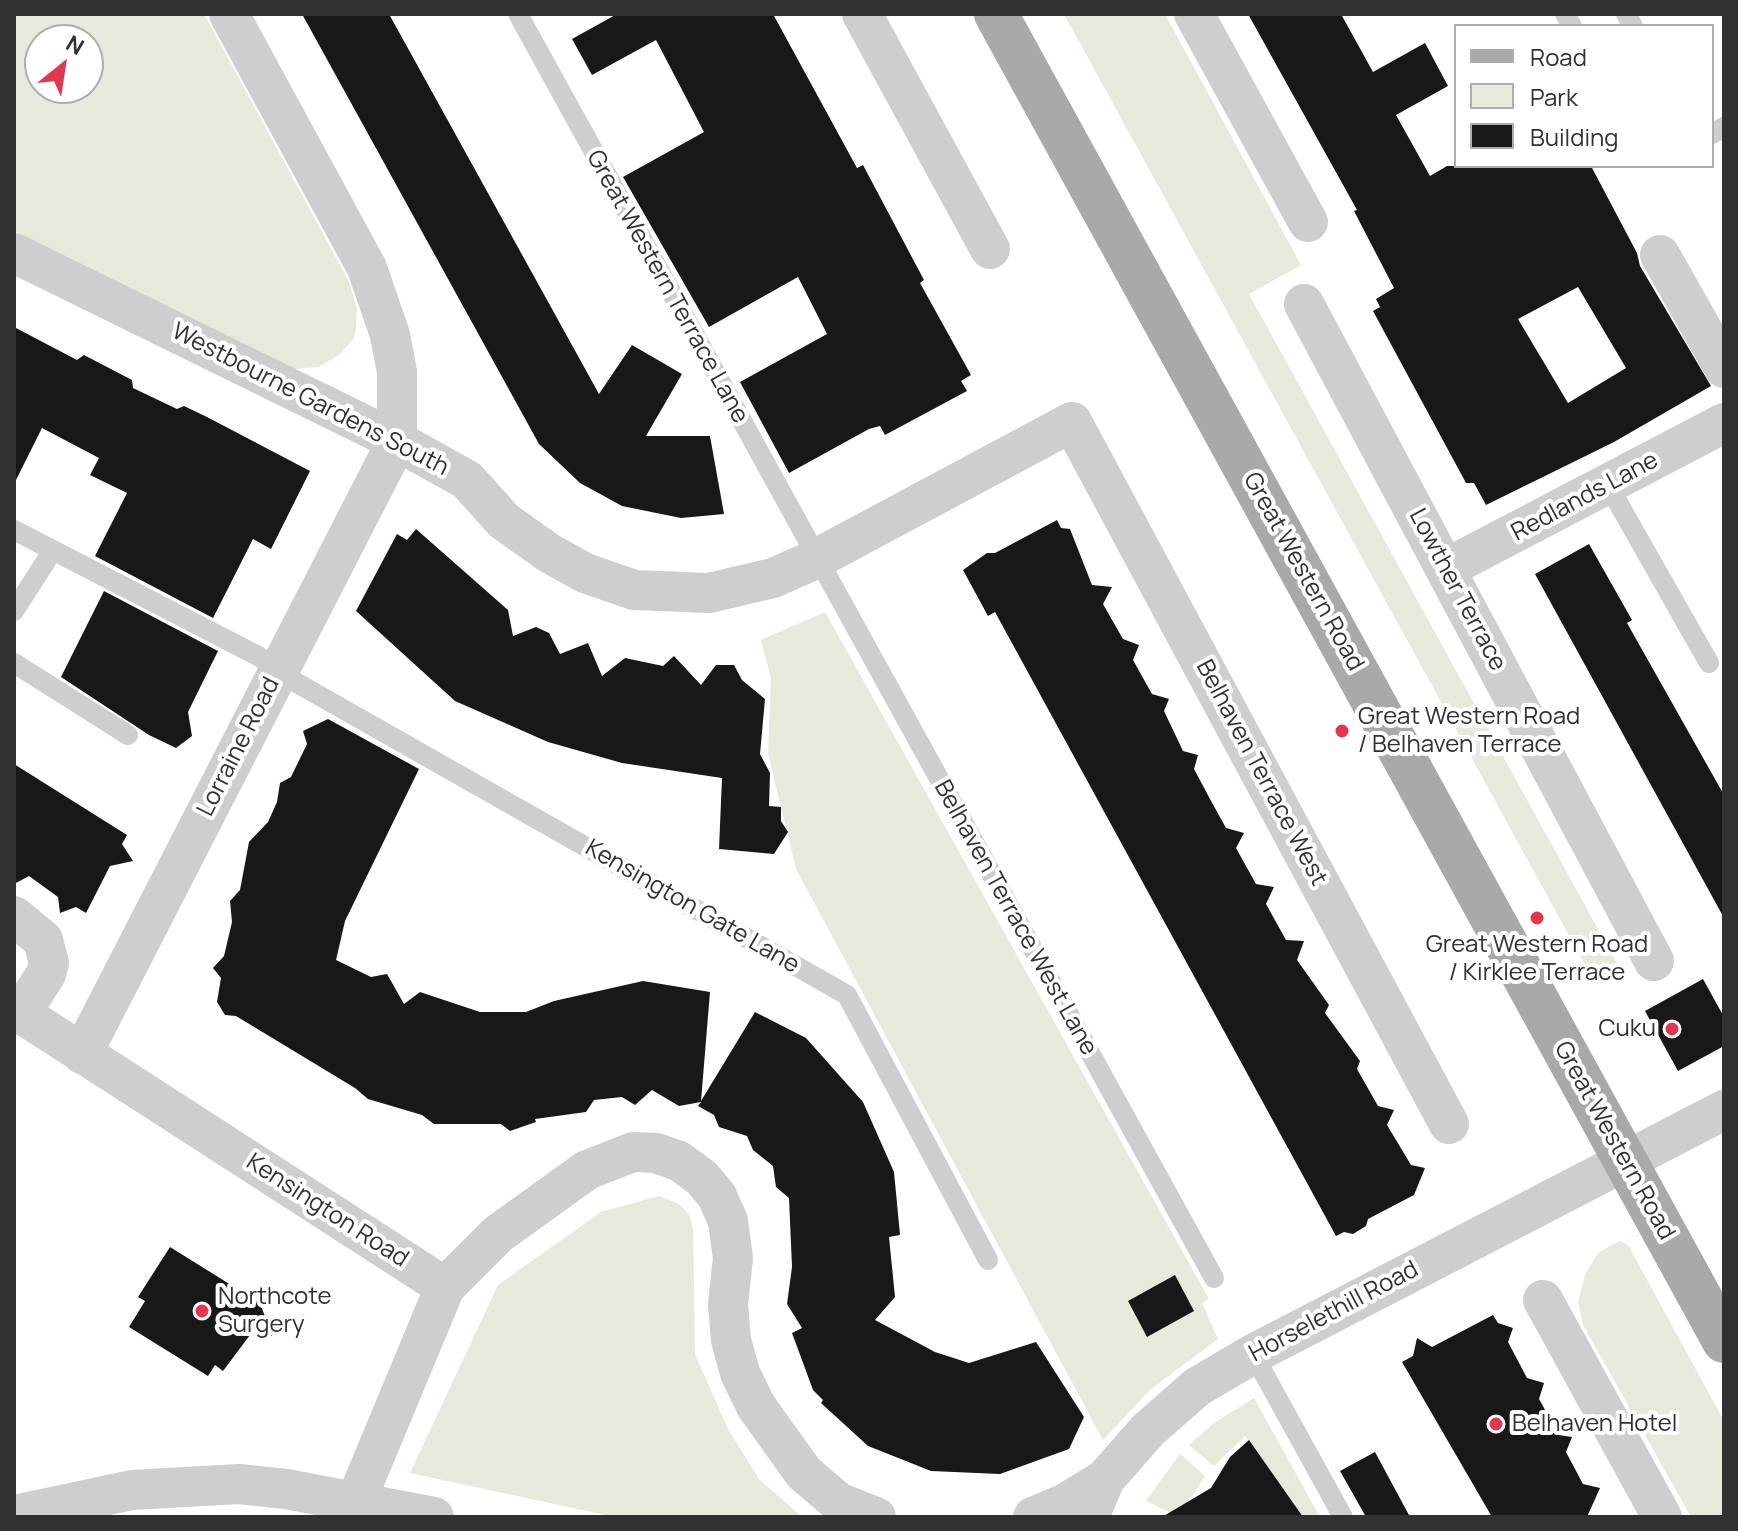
<!DOCTYPE html>
<html>
<head>
<meta charset="utf-8">
<style>
  body { margin:0 }
  #map { position:relative; width:1738px; height:1531px; overflow:hidden; background:#fff; font-family:Manrope,sans-serif }
  canvas { display:block }
  .frame { position:absolute; inset:0; border:16px solid #313131; pointer-events:none }
  .legend { position:absolute; left:1454px; top:24px; width:260px; height:144px; box-sizing:border-box; background:#fff; border:2px solid #adadad; margin:0; padding:10px 14px; list-style:none; font-size:24px; color:#313131 }
  .legend li { display:flex; align-items:center; gap:16px; height:40px }
  .legend b { width:40px; border:2px solid #adadad }
  .north { position:absolute; left:24px; top:24px; width:80px; height:80px; box-sizing:border-box; background:#fff; border:2px solid #adadad; border-radius:50%; rotate:30deg; font-size:22px; font-weight:700; line-height:32px; text-align:center; color:#313131 }
  .north::after { content:''; display:block; margin:auto; width:28px; height:36px; background:#e3374d; clip-path:polygon(50% 0,100% 100%,50% 72%,0 100%) }
</style>
</head>
<body>
<div id="map">
<canvas width="1738" height="1531"></canvas>
<div class="frame"></div>
<ul class="legend">
<li><b style="height:10px;background:#a9a9a9"></b>Road</li>
<li><b style="height:22px;background:#e5eadd"></b>Park</li>
<li><b style="height:22px;background:#181818"></b>Building</li>
</ul>
<div class="north">N</div>
</div>
<script>
const g = document.querySelector('canvas').getContext('2d');
g.lineJoin = 'round';
function fillPath(path, color) {
  g.fillStyle = color;
  g.fill(path, 'evenodd');
}
function shape(rows) {
  const path = new Path2D();
  for (const r of rows) {
    path.moveTo(r[0], r[1]);
    for (let i = 2; i < r.length; i += 2) path.lineTo(r[i], r[i + 1]);
  }
  return path;
}
function strokePath(path, color, width, dash) {
  g.strokeStyle = color;
  g.lineWidth = width;
  g.lineCap = dash ? 'butt' : 'round';
  g.setLineDash(dash || []);
  g.stroke(path);
}
function label(font, color, halo, rows, align = 'center') {
  g.font = font + ' Manrope,sans-serif';
  g.lineWidth = 8;
  g.setLineDash([]);
  g.textBaseline = 'middle';
  g.strokeStyle = halo;
  g.fillStyle = color;
  for (const [text, x, y, turn = 0] of rows) {
    g.save();
    g.translate(x, y);
    g.rotate((+turn || 0) * Math.PI / 180);
    g.textAlign = isNaN(turn) ? turn : align;
    if (halo) g.strokeText(text, 0, 0);
    g.fillText(text, 0, 0);
    g.restore();
  }
}
const green = shape([
  [14,14,204,14,349,282,357,309,356,328,354,338,338,356,318,367,293,369,14,231],
  [40,40,88,40,88,88,40,88],
  [1064,14,1165,14,1301,265,1249,294,1620,969,1595,983],
  [825,612,1209,1299,1202,1303,1218,1339,1151,1389,1103,1440,796,869,768,753,771,678,761,640],
  [659,1196,679,1204,689,1214,693,1229,695,1354,728,1429,759,1479,802,1517,615,1517,410,1473,498,1285,601,1212],
  [1619,1241,1628,1245,1724,1421,1724,1517,1691,1517,1583,1325,1578,1302,1585,1275,1598,1253],
  [1254,1398,1320,1517,1301,1517,1245,1436,1214,1466,1189,1445,1214,1423],
  [1180,1454,1205,1476,1179,1517,1146,1501]
]);
const building = shape([
  [302,14,389,14,599,394,632,345,682,374,646,436,710,436,724,514,681,518,622,506,580,483,539,444],
  [617,14,773,14,857,168,863,165,924,280,920,283,971,375,961,381,967,391,885,435,880,426,869,429,789,473,740,382,827,334,798,277,709,327,623,177,704,132,656,40,592,75,572,39],
  [1248,14,1341,14,1373,72,1425,43,1448,86,1396,115,1430,176,1447,166,1591,166,1637,253,1640,266,1711,386,1614,442,1486,505,1474,483,1466,483,1373,311,1380,307,1376,299,1394,288,1354,211,1357,210],
  [1578,287,1626,368,1568,403,1518,319],
  [14,327,77,360,84,355,132,380,133,388,177,409,184,406,207,417,310,471,271,549,253,539,213,618,95,556,127,493,90,475,99,458,42,428,14,484],
  [1057,520,1061,528,1070,529,1092,585,1112,587,1103,604,1123,639,1139,645,1133,660,1152,694,1169,699,1164,711,1183,751,1198,755,1194,769,1210,799,1226,828,1244,833,1236,848,1256,884,1274,887,1266,904,1286,940,1304,941,1297,960,1329,1005,1325,1013,1360,1061,1357,1069,1378,1106,1394,1110,1387,1125,1411,1165,1425,1168,1414,1195,1368,1219,1366,1226,1353,1234,1344,1232,1336,1236,995,612,988,616,963,570,987,553,995,553],
  [416,529,508,610,513,636,536,627,549,633,560,654,588,643,602,676,625,658,663,666,674,656,701,685,716,665,734,665,742,680,765,699,760,754,770,773,769,806,781,807,781,821,788,832,774,854,719,849,722,778,622,763,548,742,455,701,356,611,397,534,407,540],
  [1589,544,1632,620,1627,623,1724,795,1724,918,1535,574],
  [104,591,218,651,188,712,192,736,176,748,149,735,61,677],
  [328,719,419,769,345,921,336,960,371,977,387,974,404,1004,420,992,480,1012,526,1012,554,1001,643,981,710,992,701,1101,755,1012,806,1038,863,1102,894,1172,900,1235,889,1237,895,1297,875,1320,935,1352,969,1363,1036,1342,1084,1417,1069,1449,1000,1474,931,1471,868,1446,821,1403,823,1400,813,1390,792,1333,802,1328,787,1304,792,1267,789,1198,776,1187,773,1166,753,1150,747,1136,719,1127,714,1115,698,1106,701,1102,679,1106,652,1090,635,1105,622,1097,594,1100,586,1112,535,1119,536,1122,510,1131,501,1124,434,1124,422,1115,368,1099,355,1088,236,1016,225,1015,217,1002,221,978,213,968,224,956,232,922,230,901,240,890,249,842,268,822,277,802,280,783,291,777,307,744,303,731],
  [14,764,127,835,122,844,133,861,110,866,86,913,76,907,60,913,58,897,29,876,14,884],
  [1703,979,1724,1017,1724,1046,1678,1071,1645,1011],
  [170,1247,260,1303,272,1336,250,1335,223,1371,215,1365,208,1376,129,1327,145,1301,138,1297],
  [1175,1275,1194,1311,1147,1337,1128,1301],
  [1493,1315,1498,1323,1513,1328,1508,1342,1527,1378,1544,1383,1539,1399,1559,1435,1572,1437,1566,1452,1583,1484,1600,1488,1587,1517,1492,1517,1402,1362,1413,1356,1417,1338,1432,1347],
  [1249,1440,1303,1517,1162,1517,1211,1488,1230,1457],
  [1375,1452,1410,1517,1366,1517,1340,1471]
]);
const lane = shape([
  [518,14,1214,1278],
  [1565,14,1572,26],
  [1626,14,1633,26],
  [1712,134,1724,127],
  [1608,485,1709,663],
  [14,530,258,656,297,683,847,995,988,1260],
  [14,611,53,550],
  [14,663,128,735],
  [1253,1354,1343,1517]
]);
const street = shape([
  [862,14,990,249],
  [1194,14,1308,222],
  [14,253,397,441,467,480,504,521,549,553,585,573,634,590,709,593,773,578,816,559,1072,422,1449,1124],
  [1660,255,1724,368],
  [1304,304,1654,961],
  [1445,569,1724,423],
  [14,916,43,940,49,963,46,974,21,1013],
  [14,1009,445,1287,356,1501],
  [82,1054,397,441,397,372,390,335,367,268,229,14],
  [445,1287,498,1234,587,1170,633,1152,656,1153,679,1161,702,1178,717,1196,728,1221,733,1258,728,1304,731,1340,740,1373,756,1406,804,1473,838,1502,876,1517],
  [1543,1300,1662,1517],
  [14,1515,132,1490,239,1484,286,1489,434,1517],
  [1033,1517,1064,1504,1105,1479],
  [1089,1517,1105,1479,1148,1430,1197,1387,1253,1354,1724,1110]
]);
const primary = shape([
  [996,14,1724,1341]
]);
const markers = [
  [1342,731,8,"#e3374d"],
  [1537,918,8,"#e3374d"],
  [1672,1029,8,"#e3374d"],
  [202,1311,8,"#e3374d"],
  [1496,1424,8,"#e3374d"]
];
const streetNames = [
  ["Great Western Terrace Lane",667,287,61],
  ["Westbourne Gardens South",310,400,27],
  ["Redlands Lane",1585,497,-28],
  ["Great Western Road",1303,572,61],
  ["Lowther Terrace",1457,590,62],
  ["Lorraine Road",239,747,-63],
  ["Belhaven Terrace West",1261,773,62],
  ["Kensington Gate Lane",692,907,30],
  ["Belhaven Terrace West Lane",1015,918,61],
  ["Great Western Road",1614,1141,61],
  ["Kensington Road",327,1211,33],
  ["Horselethill Road",1334,1312,-28]
];
const poiNames = [
  ["Great Western Road",1358,717],
  ["/ Belhaven Terrace",1358,745],
  ["Great Western Road",1537,945,"center"],
  ["/ Kirklee Terrace",1537,973,"center"],
  ["Cuku",1656,1029,"right"],
  ["Northcote",218,1297],
  ["Surgery",218,1325],
  ["Belhaven Hotel",1512,1424]
];
fillPath(green, '#e5eadd');
fillPath(building, '#181818');
strokePath(lane, '#cecece', 20);
strokePath(street, '#cecece', 40);
strokePath(primary, '#a9a9a9', 44);
for (const [x, y, r, color] of markers) {
  const dot = new Path2D();
  dot.arc(x, y, r, 0, 2 * Math.PI);
  g.fillStyle = color;
  g.fill(dot);
  strokePath(dot, '#fff', 3);
}
label('24px', '#313131', '#fff', streetNames);
label('24px', '#313131', '#fff', poiNames, 'left');
</script>
</body>
</html>
